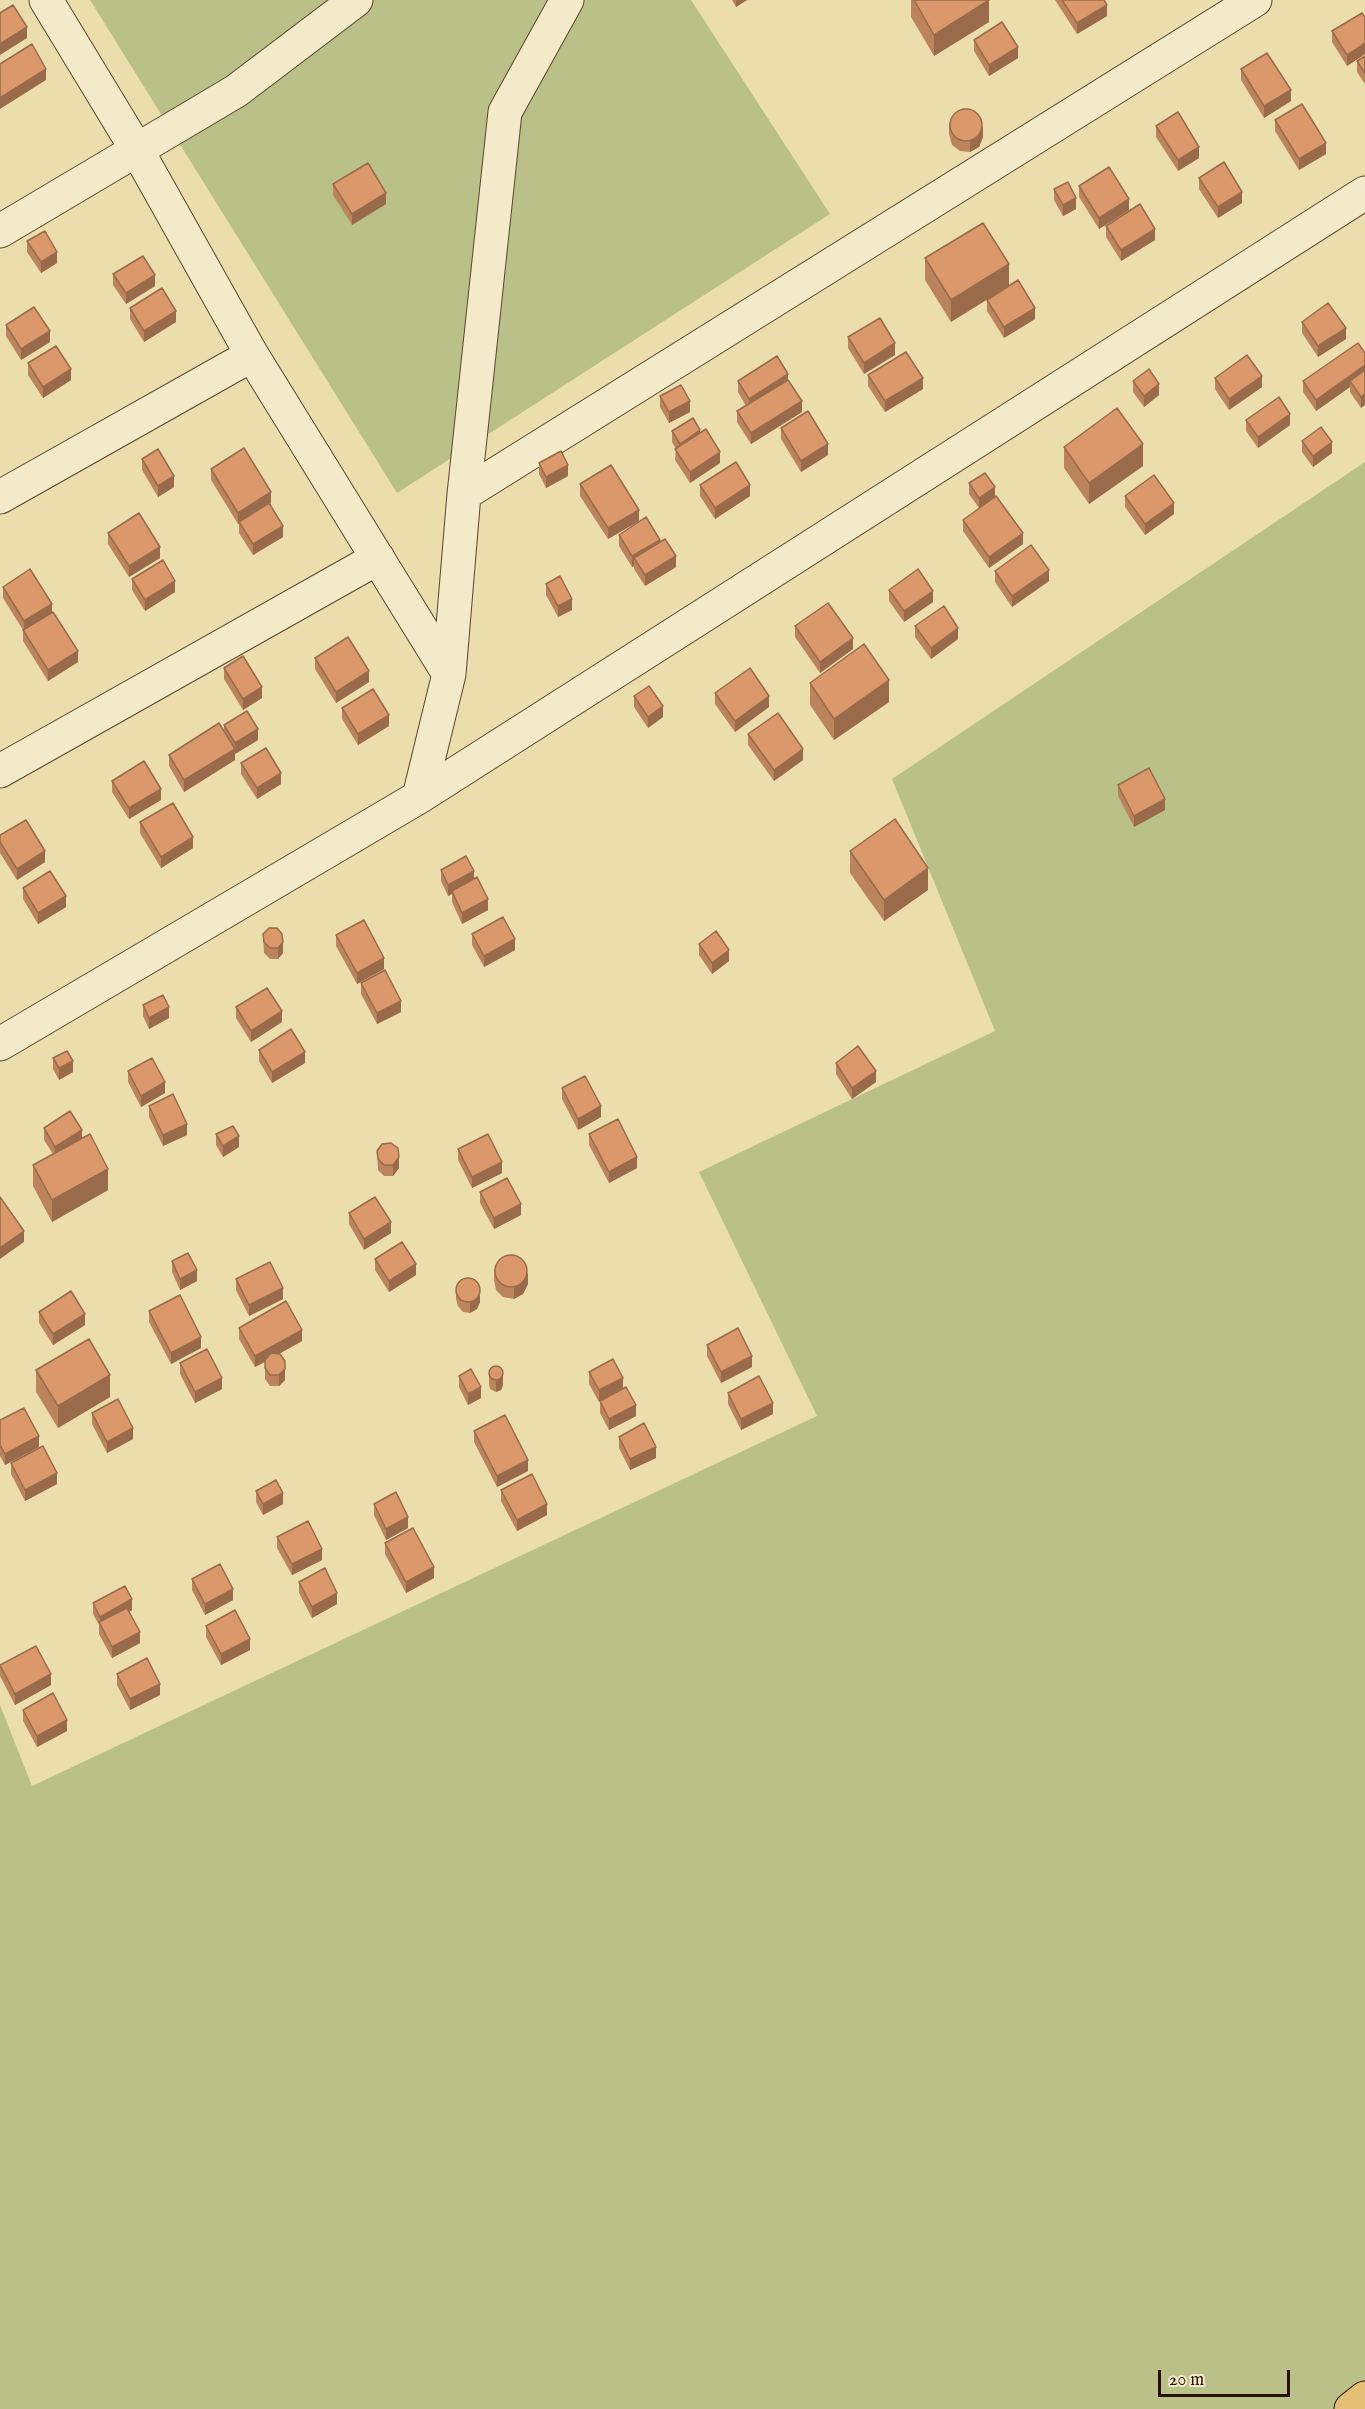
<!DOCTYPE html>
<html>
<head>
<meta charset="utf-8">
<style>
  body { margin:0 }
  #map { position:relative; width:1365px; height:2409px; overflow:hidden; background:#ecdeac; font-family:"IM FELL English",serif }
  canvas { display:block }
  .scale { position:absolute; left:1158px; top:2370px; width:132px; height:27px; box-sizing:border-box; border:3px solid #290f05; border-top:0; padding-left:8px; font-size:18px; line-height:21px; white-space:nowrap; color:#290f05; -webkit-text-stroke:4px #f3eac9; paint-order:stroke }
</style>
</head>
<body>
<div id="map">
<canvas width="1365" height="2409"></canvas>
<div class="scale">20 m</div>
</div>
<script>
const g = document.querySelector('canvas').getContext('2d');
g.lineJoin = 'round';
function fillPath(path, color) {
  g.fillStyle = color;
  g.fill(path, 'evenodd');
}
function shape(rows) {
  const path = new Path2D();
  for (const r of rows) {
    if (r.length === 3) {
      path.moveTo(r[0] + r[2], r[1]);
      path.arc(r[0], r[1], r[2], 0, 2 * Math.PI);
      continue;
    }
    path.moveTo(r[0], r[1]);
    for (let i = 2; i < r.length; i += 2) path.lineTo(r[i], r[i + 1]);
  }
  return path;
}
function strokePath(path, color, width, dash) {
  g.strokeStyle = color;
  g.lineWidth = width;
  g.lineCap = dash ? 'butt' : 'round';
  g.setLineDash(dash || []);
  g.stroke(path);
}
const green = shape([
  [90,0,691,0,830,214,397,493],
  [1365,462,1365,2409,0,2409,0,1705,32,1786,817,1416,699,1172,995,1031,892,779]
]);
const minor = shape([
  [46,0,137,150,252,355,449,674],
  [0,231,236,91,356,0],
  [464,494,1255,0],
  [0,497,252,355],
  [0,771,378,558],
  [419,797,1365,193],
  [0,1044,419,797,449,674,464,494,505,112,567,0]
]);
const major = shape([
  [1351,2409,1365,2398]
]);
const wall = shape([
  [732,0,747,0,736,7],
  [911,0,989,0,989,22,934,56,911,17],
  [1055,0,1104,0,1107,16,1077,34],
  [1365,17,1365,54,1347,66,1332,42,1332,31],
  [974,40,1018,58,989,76,974,51],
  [1365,56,1365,84,1357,72,1357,61],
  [1241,69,1291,101,1264,118,1241,80],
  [1275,120,1326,154,1299,170,1275,131],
  [949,123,983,137,979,147,970,152,960,151,952,145,949,134],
  [1156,126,1199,158,1178,171,1156,137],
  [1199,178,1242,203,1218,218,1199,189],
  [333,184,386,204,352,225,333,195],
  [1079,186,1129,210,1099,229,1079,197],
  [1054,189,1076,209,1063,216,1054,200],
  [1106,226,1155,240,1121,261,1106,237],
  [27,241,57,263,41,273,27,252],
  [925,258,1009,264,951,322,925,280],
  [113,274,155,286,126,304,113,285],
  [987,300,1035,319,1004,338,987,311],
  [130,308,176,322,144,342,130,319],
  [1302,322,1346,339,1318,357,1302,333],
  [6,325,50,342,21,360,6,336],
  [848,337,895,355,864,374,848,348],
  [1365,353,1361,408,1350,392,1350,387,1316,411,1303,392,1303,381],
  [28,363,71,380,43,398,28,375],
  [868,375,923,389,885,412,868,386],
  [1215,378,1262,387,1229,410,1215,389],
  [788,380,802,412,751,444,737,422,737,411,746,406,738,392,738,381],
  [1133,381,1159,395,1144,407,1133,392],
  [660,396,690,412,669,423,660,407],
  [1246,420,1290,425,1258,448,1246,431],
  [781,428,828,455,801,472,781,439],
  [672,431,700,433,720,463,690,483,675,460,676,449,672,442],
  [1302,441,1332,453,1313,467,1302,452],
  [1064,447,1143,466,1089,504,1064,468],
  [142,459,174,487,158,497,142,470],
  [539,463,568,476,546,488,539,474],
  [211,469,271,503,270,504,283,537,253,555,239,533,239,523,238,524,211,480],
  [969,483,995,496,1023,544,989,568,963,531,963,520,979,508,969,494],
  [580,484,639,521,608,539,580,496],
  [700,485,750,496,715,519,700,496],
  [1125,496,1174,514,1145,535,1125,507],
  [108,533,160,558,129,577,108,544],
  [619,535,660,542,676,567,645,586,634,569,634,566,632,567,619,546],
  [995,571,1049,581,1012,607,995,582],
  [132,579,175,592,145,611,132,590],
  [546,584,572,610,558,617,546,595],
  [3,587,52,612,78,662,48,681,23,641,23,630,3,598],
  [889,590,933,602,904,622,889,601],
  [795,626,853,649,820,673,795,637],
  [915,626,958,639,931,659,915,637],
  [315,658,369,682,336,703,315,669],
  [224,668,262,698,243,710,224,679],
  [810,683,889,702,834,740,810,705],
  [715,693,769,707,735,732,715,704],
  [634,696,663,717,648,728,634,707],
  [342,708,389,726,358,745,342,719],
  [224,725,258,740,235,754,235,760,184,792,169,766,169,755,224,731],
  [748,734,803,760,774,781,748,745],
  [241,763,281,784,257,799,241,774],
  [112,781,161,800,129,819,112,792],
  [1118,785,1165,810,1134,827,1118,796],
  [140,822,193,848,161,868,140,833],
  [0,835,45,862,17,880,0,853],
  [850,851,928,890,884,921,850,873],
  [441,870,474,878,488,910,462,924,452,902,452,894,448,896,441,881],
  [23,888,66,907,38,924,23,899],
  [263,934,283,953,278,959,270,959,264,953],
  [472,934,515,950,484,967,472,945],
  [336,935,384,969,357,984,336,946],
  [699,944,729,961,712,974,699,955],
  [361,983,401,1012,377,1024,361,994],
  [143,1005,169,1018,149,1029,143,1016],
  [236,1007,282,1022,251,1042,236,1018],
  [259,1050,305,1063,272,1083,259,1061],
  [53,1058,73,1072,59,1080,53,1069],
  [836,1063,876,1082,852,1099,836,1074],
  [128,1071,165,1093,141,1107,128,1082],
  [562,1088,601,1117,578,1130,562,1099],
  [149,1106,187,1135,163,1146,149,1117],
  [44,1128,82,1138,108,1190,52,1222,33,1186,33,1165,53,1154,44,1140],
  [216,1134,239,1147,223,1157,216,1145],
  [589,1134,637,1168,609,1183,589,1145],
  [458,1149,502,1173,472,1188,458,1160],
  [377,1151,399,1168,393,1176,384,1176,378,1170],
  [480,1192,521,1215,494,1229,480,1203],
  [349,1213,391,1233,364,1250,349,1224],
  [375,1259,416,1275,389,1292,375,1270],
  [172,1261,197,1281,180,1290,172,1272],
  [494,1269,528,1284,523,1294,514,1299,503,1297,496,1290,494,1280],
  [236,1279,283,1299,249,1316,236,1290],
  [456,1287,480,1302,477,1309,470,1313,463,1312,458,1306,456,1299],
  [149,1311,201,1348,171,1364,149,1322],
  [39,1312,85,1325,53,1345,39,1323],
  [239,1328,302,1341,279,1354,285,1380,279,1386,270,1386,265,1379,265,1362,255,1367,239,1339],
  [707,1345,752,1367,721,1383,707,1356],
  [180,1363,222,1389,195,1403,180,1374],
  [36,1370,110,1397,58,1428,36,1392],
  [589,1372,623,1389,599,1402,589,1384],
  [489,1373,503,1385,501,1390,496,1392,490,1389,489,1384],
  [459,1376,481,1398,468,1405,459,1387],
  [728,1393,773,1414,741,1430,728,1404],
  [600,1401,636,1416,609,1430,600,1413],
  [92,1413,133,1439,107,1453,92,1424],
  [0,1420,39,1447,5,1465,0,1456],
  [474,1431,528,1471,497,1487,474,1442],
  [619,1437,656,1458,630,1470,619,1448],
  [11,1463,57,1484,25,1501,11,1474],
  [501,1490,547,1515,517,1531,501,1501],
  [256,1491,283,1504,263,1515,256,1502],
  [374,1504,408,1528,386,1540,374,1515],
  [277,1537,322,1560,292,1575,277,1548],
  [385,1543,434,1578,406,1593,385,1554],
  [192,1579,233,1600,205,1615,192,1590],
  [299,1582,337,1604,312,1618,299,1593],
  [93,1603,132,1610,129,1612,140,1643,112,1658,99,1634,99,1625,93,1614],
  [206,1626,250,1650,221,1665,206,1637],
  [0,1665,51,1685,15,1705,0,1676],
  [117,1674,160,1695,130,1710,117,1685],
  [23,1710,67,1731,37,1747,23,1721]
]);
const shadedWall = shape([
  [736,0,747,0,736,7],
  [989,0,989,22,934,56,934,35],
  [1107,5,1107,16,1077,34,1077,23],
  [27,27,27,38,0,55,0,44],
  [1365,43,1365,54,1347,66,1347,55],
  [1018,47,1018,58,989,76,989,65],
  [46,69,46,80,0,109,0,98],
  [1291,90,1291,101,1264,118,1264,106],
  [983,126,983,137,979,147,970,152,970,141],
  [1326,143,1326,154,1299,170,1299,159],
  [1199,147,1199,158,1178,171,1178,160],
  [1242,192,1242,203,1218,218,1218,207],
  [386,193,386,204,352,225,352,214],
  [1076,198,1076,209,1063,216,1063,205],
  [1129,199,1129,210,1099,229,1099,218],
  [1155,229,1155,240,1121,261,1121,250],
  [57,252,57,263,41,273,41,262],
  [1009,264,1009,286,951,322,951,300],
  [155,275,155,286,126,304,126,293],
  [1035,308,1035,319,1004,338,1004,327],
  [176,311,176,322,144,342,144,331],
  [1346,328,1346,339,1318,357,1318,346],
  [50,331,50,342,21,360,21,349],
  [895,343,895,355,864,374,864,363],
  [1365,365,1365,377,1350,381,1350,387,1316,411,1316,400],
  [71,369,71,380,43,398,43,387],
  [788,374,788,385,749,410,749,399],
  [1262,376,1262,387,1229,410,1229,399],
  [923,378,923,389,885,412,885,401],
  [1159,384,1159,395,1144,407,1144,396],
  [1365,394,1365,405,1361,408,1361,397],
  [690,401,690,412,669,423,669,412],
  [802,401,802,412,751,444,751,433],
  [1290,414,1290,425,1258,448,1258,437],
  [700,430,700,441,680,455,680,444],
  [1332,442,1332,453,1313,467,1313,456],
  [828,444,828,455,801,472,801,461],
  [1143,444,1143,466,1089,504,1089,483],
  [720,452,720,463,690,483,690,472],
  [568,465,568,476,546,488,546,477],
  [174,476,174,487,158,497,158,486],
  [750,485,750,496,715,519,715,508],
  [995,487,995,498,979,509,979,498],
  [271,492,271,503,238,524,238,513],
  [1174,503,1174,514,1145,535,1145,524],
  [639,510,639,521,608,539,608,528],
  [283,526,283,537,253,555,253,544],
  [1023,533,1023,544,989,568,989,557],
  [660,540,660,551,634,558,634,566,632,567,632,556],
  [160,547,160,558,129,577,129,566],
  [676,556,676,567,645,586,645,575],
  [1049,570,1049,581,1012,607,1012,596],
  [175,581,175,592,145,611,145,600],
  [933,591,933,602,904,622,904,611],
  [572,599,572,610,558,617,558,606],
  [52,604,52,615,24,632,24,621],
  [958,628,958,639,931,659,931,648],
  [853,638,853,649,820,673,820,662],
  [78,651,78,662,48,681,48,670],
  [369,671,369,682,336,703,336,692],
  [889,680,889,702,834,740,834,719],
  [262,687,262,698,243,710,243,699],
  [769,696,769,707,735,732,735,721],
  [663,706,663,717,648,728,648,717],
  [389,715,389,726,358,745,358,734],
  [258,729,258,740,235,754,235,760,184,792,184,780,235,749,235,743],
  [803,749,803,760,774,781,774,770],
  [281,773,281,784,257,799,257,788],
  [161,789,161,800,129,819,129,808],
  [1165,799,1165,810,1134,827,1134,816],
  [193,837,193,848,161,868,161,857],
  [45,851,45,862,17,880,17,869],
  [928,868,928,890,884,921,884,900],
  [474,871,474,882,452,891,452,894,448,896,448,885],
  [66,896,66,907,38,924,38,913],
  [488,899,488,910,462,924,462,913],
  [515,939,515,950,484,967,484,956],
  [283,942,283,953,278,959,278,948],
  [729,950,729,961,712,974,712,963],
  [384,958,384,969,357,984,357,973],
  [401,1001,401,1012,377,1024,377,1013],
  [169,1007,169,1018,149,1029,149,1018],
  [282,1011,282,1022,251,1042,251,1031],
  [305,1052,305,1063,272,1083,272,1072],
  [73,1061,73,1072,59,1080,59,1068],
  [876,1071,876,1082,852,1099,852,1088],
  [165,1082,165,1093,141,1107,141,1096],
  [601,1106,601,1117,578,1130,578,1119],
  [187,1124,187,1135,163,1146,163,1135],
  [82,1130,82,1141,55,1158,55,1147],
  [239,1136,239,1147,223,1157,223,1146],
  [399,1157,399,1168,393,1176,393,1165],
  [637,1157,637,1168,609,1183,609,1172],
  [502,1162,502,1173,472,1188,472,1177],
  [108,1169,108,1190,52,1222,52,1200],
  [521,1204,521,1215,494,1229,494,1218],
  [391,1222,391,1233,364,1250,364,1239],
  [24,1231,24,1242,0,1259,0,1248],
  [416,1264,416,1275,389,1292,389,1281],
  [197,1270,197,1281,180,1290,180,1279],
  [528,1273,528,1284,523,1294,514,1299,514,1288],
  [283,1288,283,1299,249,1316,249,1305],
  [480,1291,480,1302,477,1309,470,1313,470,1302],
  [85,1314,85,1325,53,1345,53,1334],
  [302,1330,302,1341,255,1367,255,1356],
  [201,1337,201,1348,171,1364,171,1353],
  [752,1356,752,1367,721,1383,721,1372],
  [285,1361,285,1380,279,1386,279,1375],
  [503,1374,503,1385,501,1390,496,1392,496,1381],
  [110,1375,110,1397,58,1428,58,1406],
  [222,1378,222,1389,195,1403,195,1392],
  [623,1378,623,1389,599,1402,599,1390],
  [481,1387,481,1398,468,1405,468,1394],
  [773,1403,773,1414,741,1430,741,1419],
  [636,1405,636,1416,609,1430,609,1419],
  [133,1428,133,1439,107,1453,107,1442],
  [39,1436,39,1447,5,1465,5,1454],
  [656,1447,656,1458,630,1470,630,1459],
  [528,1460,528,1471,497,1487,497,1476],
  [57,1473,57,1484,25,1501,25,1490],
  [283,1493,283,1504,263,1515,263,1504],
  [547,1504,547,1515,517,1531,517,1520],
  [408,1517,408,1528,386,1540,386,1529],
  [322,1549,322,1560,292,1575,292,1564],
  [434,1567,434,1578,406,1593,406,1582],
  [233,1589,233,1600,205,1615,205,1604],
  [337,1593,337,1604,312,1618,312,1607],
  [132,1599,132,1610,101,1627,100,1625,100,1617],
  [140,1632,140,1643,112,1658,112,1647],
  [250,1639,250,1650,221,1665,221,1654],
  [51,1674,51,1685,15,1705,15,1694],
  [160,1684,160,1695,130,1710,130,1699],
  [67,1720,67,1731,37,1747,37,1736]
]);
const building = shape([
  [914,0,989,0,934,35,914,0],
  [1062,0,1104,0,1107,5,1077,23,1062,0],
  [13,5,27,27,0,44,0,13,13,5],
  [1362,13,1365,17,1365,43,1347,55,1332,31,1362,13],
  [1002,22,1018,47,989,65,974,40,1002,22],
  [32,44,46,69,0,98,0,64,32,44],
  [1267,53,1291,90,1264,106,1241,69,1267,53],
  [1365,56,1365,73,1357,61,1365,56],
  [1302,104,1326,143,1299,159,1275,120,1302,104],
  [966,125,16],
  [1178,112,1199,147,1178,160,1156,126,1178,112],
  [1224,162,1242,192,1218,207,1199,178,1224,162],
  [368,163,386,193,352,214,333,184,368,163],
  [1109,167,1129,199,1099,218,1079,186,1109,167],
  [1068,182,1076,198,1063,205,1054,189,1068,182],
  [1140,204,1155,229,1121,250,1106,226,1140,204],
  [983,223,1009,264,951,300,925,258,983,223],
  [45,231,57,252,41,262,27,241,45,231],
  [143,256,155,275,126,293,113,274,143,256],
  [1018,280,1035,308,1004,327,987,300,1018,280],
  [162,288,176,311,144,331,130,308,162,288],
  [1328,303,1346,328,1318,346,1302,322,1328,303],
  [34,307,50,331,21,349,6,325,34,307],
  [880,318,895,343,864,363,848,337,880,318],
  [1358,343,1365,353,1365,365,1316,400,1303,381,1358,343],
  [56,346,71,369,43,387,28,363,56,346],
  [906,352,923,378,885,401,868,375,906,352],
  [1247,355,1262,376,1229,399,1215,378,1247,355],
  [777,356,788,374,749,399,738,381,777,356],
  [1149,369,1159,384,1144,396,1133,381,1149,369],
  [1365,370,1365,394,1361,397,1350,381,1365,370],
  [788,380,802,401,751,433,737,411,788,380],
  [681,385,690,401,669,412,660,396,681,385],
  [1279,397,1290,414,1258,437,1246,420,1279,397],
  [1117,408,1143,444,1089,483,1064,447,1117,408],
  [808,411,828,444,801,461,781,428,808,411],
  [693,418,700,430,680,444,672,431,693,418],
  [1321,427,1332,442,1313,456,1302,441,1321,427],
  [706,429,720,452,690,472,675,449,706,429],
  [244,448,271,492,238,513,211,469,244,448],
  [158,449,174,476,158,486,142,459,158,449],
  [561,451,568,465,546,477,539,463,561,451],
  [736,462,750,485,715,508,700,485,736,462],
  [611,465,639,510,608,528,580,484,611,465],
  [985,473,995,487,979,498,969,483,985,473],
  [1154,475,1174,503,1145,524,1125,496,1154,475],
  [996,496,1023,533,989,557,963,520,996,496],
  [269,503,283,526,253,544,239,522,269,503],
  [139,513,160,547,129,566,108,533,139,513],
  [646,517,660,540,632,556,619,535,646,517],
  [665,539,676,556,645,575,634,558,665,539],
  [1031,545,1049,570,1012,596,995,571,1031,545],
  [163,560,175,581,145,600,132,579,163,560],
  [30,569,52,604,24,621,3,587,30,569],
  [918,569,933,591,904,611,889,590,918,569],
  [560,576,572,599,558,606,546,584,560,576],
  [828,603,853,638,820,662,795,626,828,603],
  [944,606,958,628,931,648,915,626,944,606],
  [53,612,78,651,48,670,23,630,53,612],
  [348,637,369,671,336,692,315,658,348,637],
  [864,644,889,680,834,719,810,683,864,644],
  [243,656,262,687,243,699,224,668,243,656],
  [750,668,769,696,735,721,715,693,750,668],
  [649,686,663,706,648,717,634,696,649,686],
  [373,689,389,715,358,734,342,708,373,689],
  [247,711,258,729,235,743,224,725,247,711],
  [778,713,803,749,774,770,748,734,778,713],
  [219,723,235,749,184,780,169,755,219,723],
  [266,748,281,773,257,788,241,763,266,748],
  [144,761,161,789,129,808,112,781,144,761],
  [1149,768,1165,799,1134,816,1118,785,1149,768],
  [173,803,193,837,161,857,140,822,173,803],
  [895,819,928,868,884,900,850,851,895,819],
  [26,820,45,851,17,869,0,842,0,835,26,820],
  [466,856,474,871,448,885,441,870,466,856],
  [50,871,66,896,38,913,23,888,50,871],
  [477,877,488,899,462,913,452,891,477,877],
  [503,917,515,939,484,956,472,934,503,917],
  [364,920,384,958,357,973,336,935,364,920],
  [269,928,277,928,282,934,283,942,278,948,270,948,264,942,263,934,269,928],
  [716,931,729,950,712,963,699,944,716,931],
  [385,970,401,1001,377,1013,361,983,385,970],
  [267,988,282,1011,251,1031,236,1007,267,988],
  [163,995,169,1007,149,1018,143,1005,163,995],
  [291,1029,305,1052,272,1072,259,1050,291,1029],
  [858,1046,876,1071,852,1088,836,1063,858,1046],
  [67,1051,73,1061,59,1068,53,1058,67,1051],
  [152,1058,165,1082,141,1096,128,1071,152,1058],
  [585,1076,601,1106,578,1119,562,1088,585,1076],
  [173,1094,187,1124,163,1135,149,1106,173,1094],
  [70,1111,82,1130,55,1147,44,1128,70,1111],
  [618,1119,637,1157,609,1172,589,1134,618,1119],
  [233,1126,239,1136,223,1146,216,1134,233,1126],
  [90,1134,108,1169,52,1200,33,1165,90,1134],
  [488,1134,502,1162,472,1177,458,1149,488,1134],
  [391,1143,398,1148,399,1157,393,1165,384,1165,378,1159,377,1151,382,1144,391,1143],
  [507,1178,521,1204,494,1218,480,1192,507,1178],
  [0,1197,24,1231,0,1248,0,1197],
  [375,1197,391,1222,364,1239,349,1213,375,1197],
  [402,1242,416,1264,389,1281,375,1259,402,1242],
  [188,1253,197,1270,180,1279,172,1261,188,1253],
  [511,1271,16],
  [270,1262,283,1288,249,1305,236,1279,270,1262],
  [468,1290,12],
  [71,1291,85,1314,53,1334,39,1312,71,1291],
  [180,1295,201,1337,171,1353,149,1311,180,1295],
  [286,1301,302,1330,255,1356,239,1328,286,1301],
  [738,1328,752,1356,721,1372,707,1345,738,1328],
  [89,1339,110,1375,58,1406,36,1370,89,1339],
  [207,1349,222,1378,195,1392,180,1363,207,1349],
  [271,1353,280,1354,285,1361,285,1369,279,1375,270,1375,265,1368,265,1360,271,1353],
  [613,1359,623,1378,599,1390,589,1372,613,1359],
  [496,1373,7],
  [471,1369,481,1387,468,1394,459,1376,471,1369],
  [759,1376,773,1403,741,1419,728,1393,759,1376],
  [626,1387,636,1405,609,1419,600,1401,626,1387],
  [118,1399,133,1428,107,1442,92,1413,118,1399],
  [24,1408,39,1436,5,1454,0,1445,0,1420,24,1408],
  [505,1415,528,1460,497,1476,474,1431,505,1415],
  [644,1423,656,1447,630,1459,619,1437,644,1423],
  [43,1446,57,1473,25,1490,11,1463,43,1446],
  [532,1474,547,1504,517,1520,501,1490,532,1474],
  [276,1480,283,1493,263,1504,256,1491,276,1480],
  [396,1492,408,1517,386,1529,374,1504,396,1492],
  [308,1521,322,1549,292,1564,277,1537,308,1521],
  [413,1528,434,1567,406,1582,385,1543,413,1528],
  [220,1564,233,1589,205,1604,192,1579,220,1564],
  [325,1568,337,1593,312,1607,299,1582,325,1568],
  [125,1586,132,1599,100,1617,93,1603,125,1586],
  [127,1608,140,1632,112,1647,99,1622,127,1608],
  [235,1610,250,1639,221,1654,206,1626,235,1610],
  [36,1646,51,1674,15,1694,0,1665,36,1646],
  [147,1658,160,1684,130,1699,117,1674,147,1658],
  [53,1693,67,1720,37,1736,23,1710,53,1693]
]);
fillPath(green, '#b9c188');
strokePath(minor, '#5a432f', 35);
strokePath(major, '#290f05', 35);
strokePath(minor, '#f3eac9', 33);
strokePath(major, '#e6bf76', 33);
fillPath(wall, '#bc845c');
fillPath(shadedWall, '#996b4b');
fillPath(building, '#db996b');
strokePath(building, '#996b4b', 1.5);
</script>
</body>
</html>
